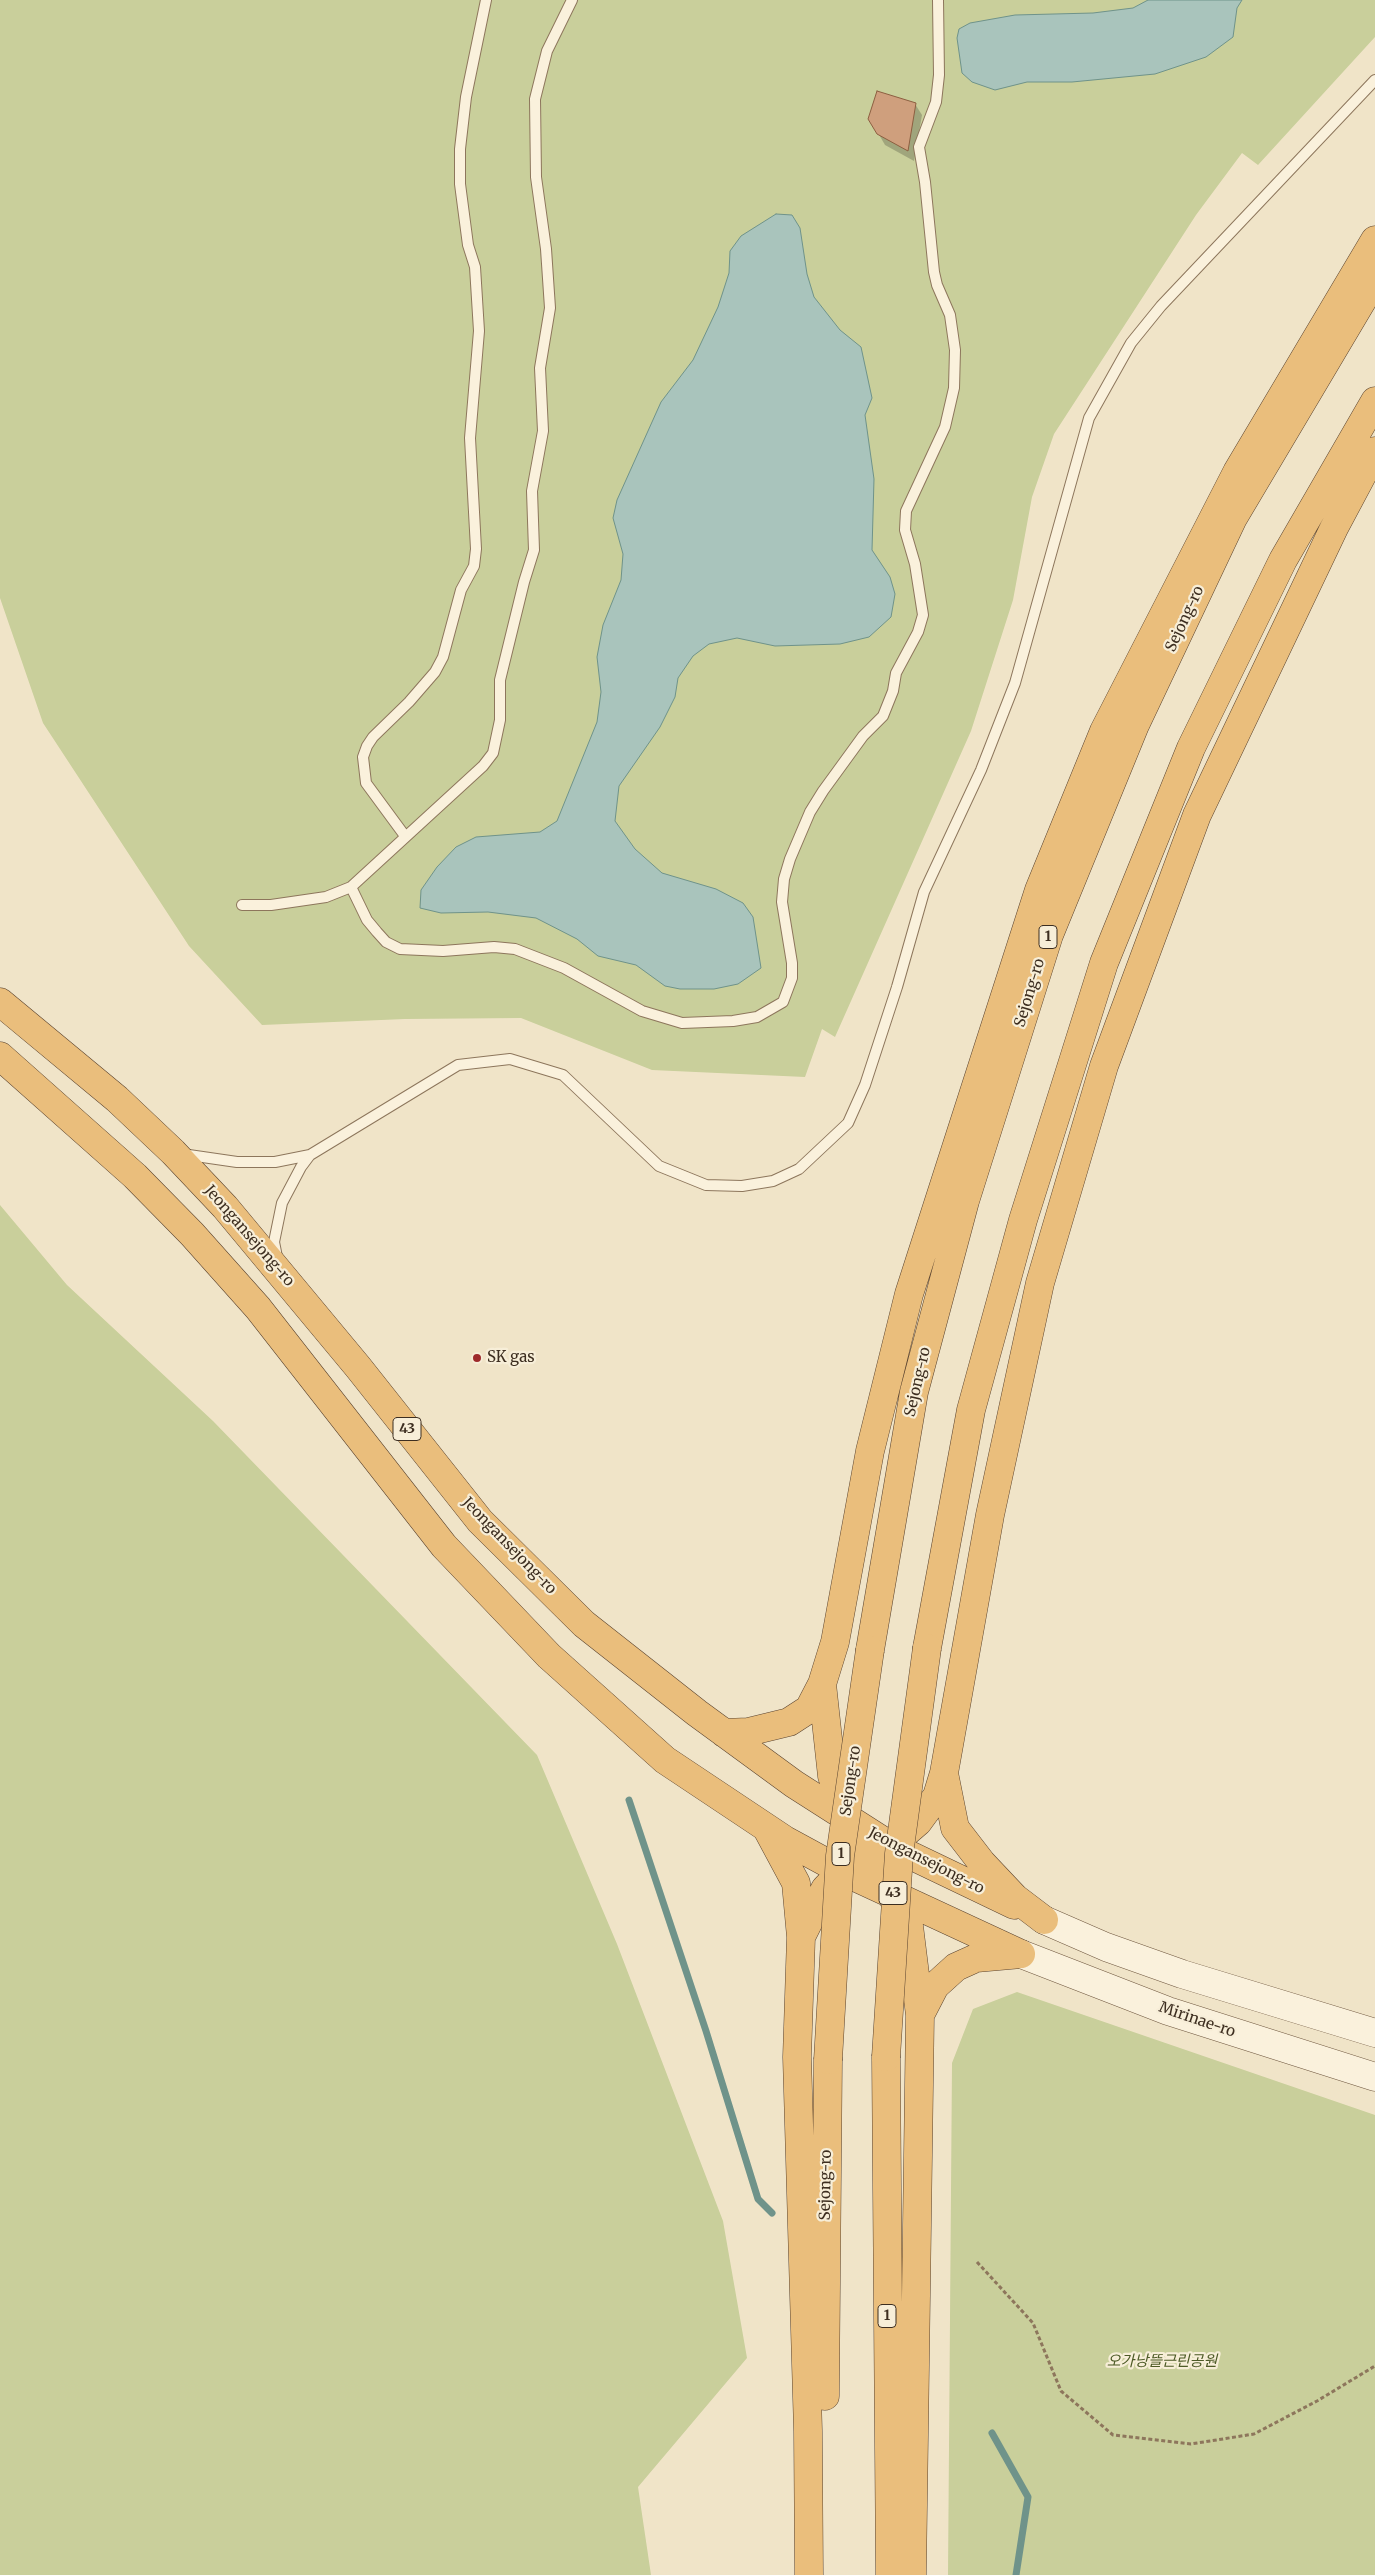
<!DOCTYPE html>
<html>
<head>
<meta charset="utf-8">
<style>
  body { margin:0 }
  canvas { display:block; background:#f0e4c8 }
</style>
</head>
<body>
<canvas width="1375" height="2575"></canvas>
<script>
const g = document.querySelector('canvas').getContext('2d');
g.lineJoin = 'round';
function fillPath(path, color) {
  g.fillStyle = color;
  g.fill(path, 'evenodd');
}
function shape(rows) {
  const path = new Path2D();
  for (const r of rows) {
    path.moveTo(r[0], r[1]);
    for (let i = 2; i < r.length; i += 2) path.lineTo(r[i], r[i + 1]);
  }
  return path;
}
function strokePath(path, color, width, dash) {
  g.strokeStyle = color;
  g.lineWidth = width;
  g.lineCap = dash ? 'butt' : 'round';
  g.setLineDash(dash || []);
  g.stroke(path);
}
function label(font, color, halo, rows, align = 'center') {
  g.font = font + ' Merriweather,"Noto Sans KR",serif';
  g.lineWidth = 4.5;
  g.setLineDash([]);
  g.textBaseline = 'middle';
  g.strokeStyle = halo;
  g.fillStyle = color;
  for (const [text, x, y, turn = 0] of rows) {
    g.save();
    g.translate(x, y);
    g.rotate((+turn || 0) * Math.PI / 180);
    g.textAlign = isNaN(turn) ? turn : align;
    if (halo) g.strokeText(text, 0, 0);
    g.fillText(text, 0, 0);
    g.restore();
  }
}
const green = shape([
  [0,0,1375,0,1375,37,1258,165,1242,153,1196,215,1054,434,1032,497,1013,600,971,731,835,1037,822,1029,805,1077,652,1070,521,1018,405,1019,262,1025,189,946,43,723,0,598],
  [0,1205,67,1285,213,1421,537,1755,617,1944,723,2221,747,2358,638,2487,651,2575,0,2575],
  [1017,1992,1375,2115,1375,2575,948,2575,952,2063,973,2009]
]);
const water = shape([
  [1148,0,1242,0,1237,8,1233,37,1206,57,1155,74,1072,82,1027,82,995,90,972,82,962,73,957,38,959,29,970,23,1015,15,1093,13,1133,8,1148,0],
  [776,214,792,215,800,228,807,274,814,297,840,330,861,347,872,398,865,415,874,479,872,550,890,577,895,594,891,617,869,637,840,644,775,646,737,638,709,644,693,656,678,678,675,697,660,727,619,786,615,821,635,849,662,873,716,889,743,903,753,917,761,968,738,984,714,989,680,989,665,986,636,965,598,956,577,939,536,918,488,912,441,913,420,908,421,890,437,867,456,847,476,837,540,832,557,821,597,722,601,692,597,657,603,625,621,580,623,554,613,518,617,500,661,402,693,360,718,307,729,273,730,251,741,236,776,214]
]);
const shadow = shape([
  [915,104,922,115,914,161,885,145,870,119]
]);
const stream = shape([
  [629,1800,706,2031,758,2199,772,2213],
  [992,2433,1028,2497,1016,2575]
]);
const building = shape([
  [877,91,916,103,908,151,877,134,868,119,877,91]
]);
const path = shape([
  [977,2262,1033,2323,1061,2391,1113,2435,1191,2444,1254,2434,1317,2401,1375,2366]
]);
const service = shape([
  [405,836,366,783,363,757,367,746,373,737,409,702,435,672,443,657,461,590,474,566,476,549,470,438,479,331,475,267,468,245,460,184,460,149,466,97,486,0],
  [351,887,367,920,377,932,386,942,400,949,443,951,494,947,515,949,564,968,642,1011,682,1023,733,1021,757,1017,783,1002,792,978,792,963,782,902,784,879,790,859,810,812,823,791,863,736,883,716,893,691,896,673,918,632,923,615,915,564,905,530,906,511,945,427,954,388,955,350,950,315,937,285,934,272,925,182,919,147,936,102,939,75,938,0],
  [242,905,271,905,326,897,351,887,483,766,493,753,500,720,500,680,524,582,534,550,532,491,543,431,540,368,550,308,546,249,536,177,535,99,547,51,572,0],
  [182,1154,237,1162,275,1162,310,1155,458,1065,510,1059,563,1075,659,1166,706,1185,742,1186,773,1181,799,1169,848,1123,865,1085,897,987,924,892,981,770,1015,683,1089,418,1131,343,1161,306,1375,80],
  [277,1257,274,1242,282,1203,301,1167,310,1155]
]);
const secondary = shape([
  [1044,1920,1106,1947,1182,1974,1375,2033],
  [1021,1954,1168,2011,1375,2077]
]);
const trunk = shape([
  [0,1002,117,1099,173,1152,225,1207,358,1367,480,1521,584,1624,697,1713,794,1784,891,1846,1014,1905],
  [0,1056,135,1176,192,1234,258,1308,444,1546,549,1656,665,1760,785,1840,842,1871,1021,1954],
  [927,1648,971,1410,1023,1220,1104,963,1191,748,1283,560,1375,401],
  [870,1650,914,1392,965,1201,1049,935,1135,725,1233,518,1375,279],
  [822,1684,832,1776,848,1819,909,1926,920,2015,912,2575],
  [724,1733,748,1732,789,1722,809,1709,822,1684,835,1642,870,1451,909,1294,1039,890,1104,731,1237,472,1375,240],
  [767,1829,796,1883,801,1937,797,2057,808,2431,809,2575],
  [889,1847,918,1822,937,1796,944,1773],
  [1044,1920,1015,1898,982,1863,955,1828,944,1773,990,1515,1040,1283,1104,1066,1197,815,1334,528,1375,451],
  [801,1937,825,1889,842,1871,851,1867],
  [920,2015,935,1986,956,1967,976,1958,1021,1954],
  [886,2057,890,2575],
  [825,2396,828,2060]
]);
const trunkBridge = shape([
  [886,2057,899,1854,927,1648],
  [828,2060,840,1856,870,1650]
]);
const markers = [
  [477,1358,5,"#9e2a2b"]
];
const shields = [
  [1048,937,18],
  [407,1429,28],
  [841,1854,18],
  [893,1893,28],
  [887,2316,18]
];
const shieldNames = [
  ["1",1048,937],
  ["43",407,1429],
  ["1",841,1854],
  ["43",893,1893],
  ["1",887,2316]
];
const streetNames = [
  ["Sejong-ro",1185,619,-65],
  ["Sejong-ro",1030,993,-73],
  ["Jeongansejong-ro",249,1236,49],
  ["Sejong-ro",918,1382,-77],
  ["Jeongansejong-ro",509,1546,46],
  ["Sejong-ro",851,1781,-82],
  ["Jeongansejong-ro",926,1861,27],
  ["Mirinae-ro",1197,2020,19],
  ["Sejong-ro",826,2185,-89]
];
const poiNames = [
  ["SK gas",487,1358]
];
const parkNames = [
  ["오가낭뜰근린공원",1162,2362]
];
fillPath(green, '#c9cf9b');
fillPath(water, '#a9c4bc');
strokePath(water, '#6f938a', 1);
fillPath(shadow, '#0003');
strokePath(stream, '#6f938a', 7);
fillPath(building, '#cf9f7d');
strokePath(building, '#8d5f41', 1);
strokePath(service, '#8d765c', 12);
strokePath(secondary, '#6f573f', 29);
strokePath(trunk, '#5b4430', 29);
strokePath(path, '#8d765c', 3, [4, 2.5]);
strokePath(service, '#faf1dc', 10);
strokePath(secondary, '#faf1dc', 28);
strokePath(trunk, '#eabe7c', 28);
strokePath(trunkBridge, '#5b4430', 29, []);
strokePath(trunkBridge, '#eabe7c', 28);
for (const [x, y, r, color] of markers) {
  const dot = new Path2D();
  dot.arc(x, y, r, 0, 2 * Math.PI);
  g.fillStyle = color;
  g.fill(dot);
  strokePath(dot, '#f7eed8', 2);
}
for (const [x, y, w] of shields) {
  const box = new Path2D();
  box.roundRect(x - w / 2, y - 11.5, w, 23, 4);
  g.fillStyle = '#f7eed8';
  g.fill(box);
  strokePath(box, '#3d2e20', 1);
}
label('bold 14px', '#3d2e20', null, shieldNames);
label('15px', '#3d2e20', '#f7eed8', streetNames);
label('15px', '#3d2e20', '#f7eed8', poiNames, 'left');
label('italic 15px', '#4d5a26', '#f7eed8', parkNames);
</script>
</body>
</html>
